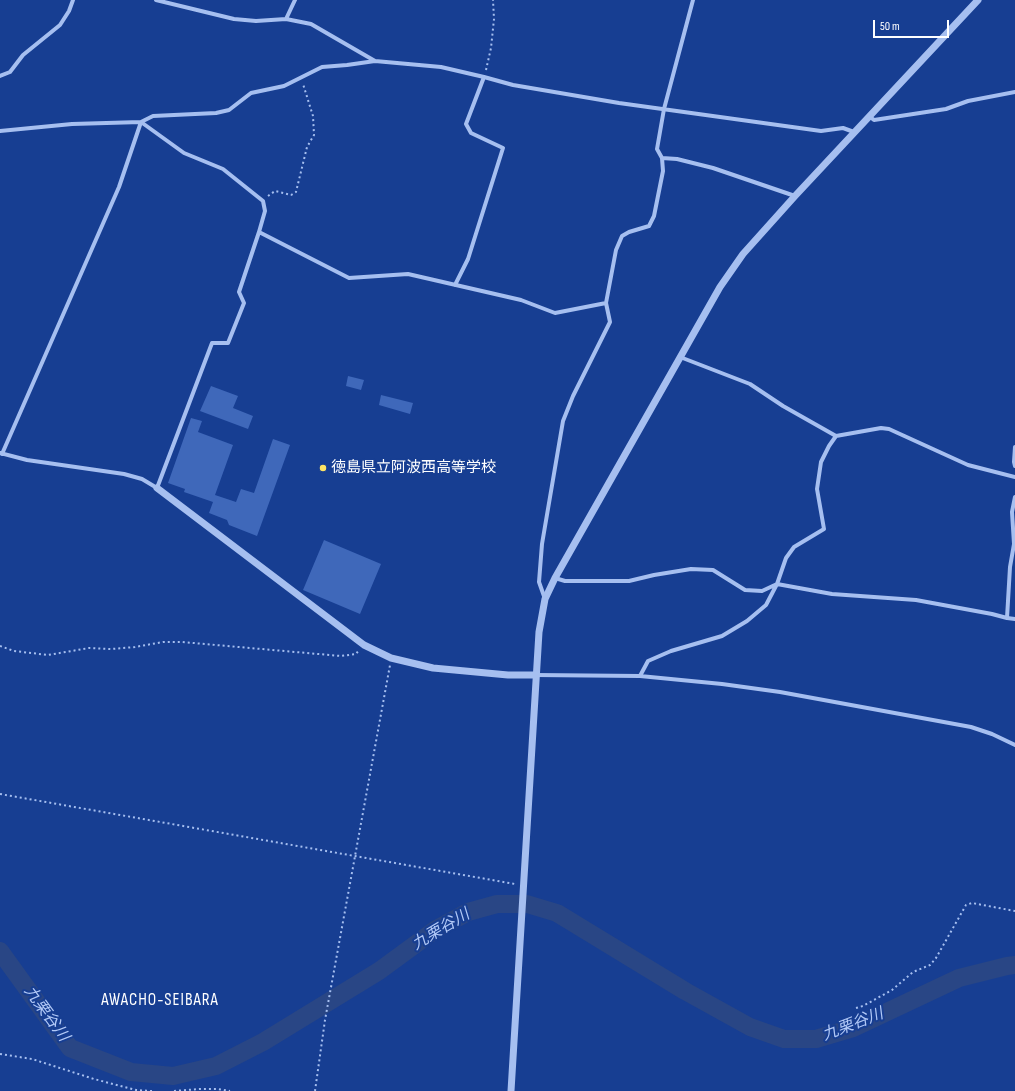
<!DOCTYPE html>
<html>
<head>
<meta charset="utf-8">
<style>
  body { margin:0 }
  #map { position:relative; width:1015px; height:1091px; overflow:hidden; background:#173e92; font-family:"Sofia Sans Condensed",sans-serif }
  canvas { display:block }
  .scale { position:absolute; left:873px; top:20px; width:76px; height:18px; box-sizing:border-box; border:2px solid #fff; border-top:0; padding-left:5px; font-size:12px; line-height:14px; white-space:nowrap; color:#fff; -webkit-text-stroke:3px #173e92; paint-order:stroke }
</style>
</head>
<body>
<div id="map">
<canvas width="1015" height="1091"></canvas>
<div class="scale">50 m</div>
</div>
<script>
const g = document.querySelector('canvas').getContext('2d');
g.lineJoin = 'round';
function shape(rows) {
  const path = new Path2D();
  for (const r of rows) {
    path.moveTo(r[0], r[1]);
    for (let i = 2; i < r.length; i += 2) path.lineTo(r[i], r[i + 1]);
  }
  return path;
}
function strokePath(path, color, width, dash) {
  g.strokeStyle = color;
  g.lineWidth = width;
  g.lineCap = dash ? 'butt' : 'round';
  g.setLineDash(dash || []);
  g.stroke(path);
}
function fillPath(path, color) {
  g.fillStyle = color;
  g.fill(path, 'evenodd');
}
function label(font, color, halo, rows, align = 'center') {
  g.font = font + ' "Sofia Sans Condensed","Noto Sans JP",sans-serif';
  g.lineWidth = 4;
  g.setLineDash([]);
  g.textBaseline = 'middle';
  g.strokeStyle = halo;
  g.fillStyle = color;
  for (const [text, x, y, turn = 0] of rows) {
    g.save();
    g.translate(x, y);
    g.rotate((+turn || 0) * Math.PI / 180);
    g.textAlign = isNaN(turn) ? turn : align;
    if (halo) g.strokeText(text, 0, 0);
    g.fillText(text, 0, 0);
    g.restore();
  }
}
const river = shape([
  [0,951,70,1048,131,1072,173,1076,216,1066,263,1042,379,971,435,930,468,912,497,904,527,904,557,913,685,991,750,1027,784,1039,816,1039,853,1028,959,978,1007,966,1015,965]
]);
const building = shape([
  [348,376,364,380,361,390,346,386],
  [211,386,238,396,233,408,253,416,248,429,200,411],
  [381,395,413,403,410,414,379,405],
  [191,418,202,421,198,432,233,445,215,495,236,502,241,489,254,493,273,439,290,445,257,536,229,525,227,520,209,513,213,502,184,492,185,489,168,483],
  [324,540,381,564,360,614,303,590]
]);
const path = shape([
  [486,70,491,48,494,19,493,0],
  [268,196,275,191,291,195,296,192,307,147,314,135,313,116,303,84],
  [0,646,14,651,48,655,89,648,111,649,135,647,163,642,182,642,341,656,356,654,359,650],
  [0,794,515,884],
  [856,1008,863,1006,892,990,913,972,930,965,936,958,966,905,972,903,1015,911],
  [0,1054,32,1059,94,1079,136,1090,152,1091],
  [174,1091,200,1089,218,1089,230,1091],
  [315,1091,325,1020,390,665]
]);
const minor = shape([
  [156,0,234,19,256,21,286,19,311,24,375,61],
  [286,19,295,0],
  [0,76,10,72,23,55,60,25,69,11,73,0],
  [869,116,874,120,946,109,968,101,1015,92],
  [0,131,72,124,141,122,153,116,216,113,229,110,251,93,284,86,322,67,347,65,375,61,441,67,484,77,513,85,619,103,821,131,843,128,854,132],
  [662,158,677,159,713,168,795,196],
  [259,232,349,278,408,274,521,300,555,313,606,303],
  [455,285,468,259,503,148,471,133,466,124,484,77],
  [680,357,750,384,783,406,836,436,881,428,889,429,968,465,1015,477],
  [1015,447,1014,462,1015,466],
  [0,453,27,460,124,474,142,479,157,488,212,343,228,343,244,303,239,292,259,232,265,211,263,201,223,169,184,153,141,122],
  [2,454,119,187,141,122],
  [555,578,565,581,629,581,654,575,691,569,713,570,745,590,762,591,777,584,832,594,916,600,992,614,1007,618,1015,619],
  [545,599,539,582,542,544,563,421,573,396,610,322,606,303,616,250,622,236,629,232,649,226,654,216,663,171,662,158,657,149,664,109,693,0],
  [1007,618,1010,567,1014,544,1012,512,1015,497],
  [535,675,640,676,722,684,780,692,971,727,992,734,1015,745],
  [640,676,648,661,671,651,722,636,747,621,766,605,777,584,786,558,794,547,824,529,817,489,821,462,829,446,836,436]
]);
const tertiary = shape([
  [157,488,364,645,391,658,433,668,508,675,535,675],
  [511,1091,539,632,545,599,555,578,720,287,743,254,795,196,978,0]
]);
const markers = [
  [323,468,4,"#ffe565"]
];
const poiNames = [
  ["徳島県立阿波西高等学校",331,468]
];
const waterNames = [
  ["九栗谷川",441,930,-31],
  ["九栗谷川",46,1014,54],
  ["九栗谷川",853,1025,-21]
];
const quarterNames = [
  ["AWACHO-SEIBARA",160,1001]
];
strokePath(river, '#294685', 18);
fillPath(building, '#3f68ba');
strokePath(path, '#a6bff0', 2, [2, 3]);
strokePath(minor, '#a6bff0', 4);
strokePath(tertiary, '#a6bff0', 7);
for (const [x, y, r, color] of markers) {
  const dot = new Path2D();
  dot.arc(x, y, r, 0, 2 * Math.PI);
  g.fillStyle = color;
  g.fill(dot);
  strokePath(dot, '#173e92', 1.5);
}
label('15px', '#fff', '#173e92', poiNames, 'left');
label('italic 16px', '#b2c9f7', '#173e92', waterNames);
g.letterSpacing = '1px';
label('17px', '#fff', '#173e92', quarterNames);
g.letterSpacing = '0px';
</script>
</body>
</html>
